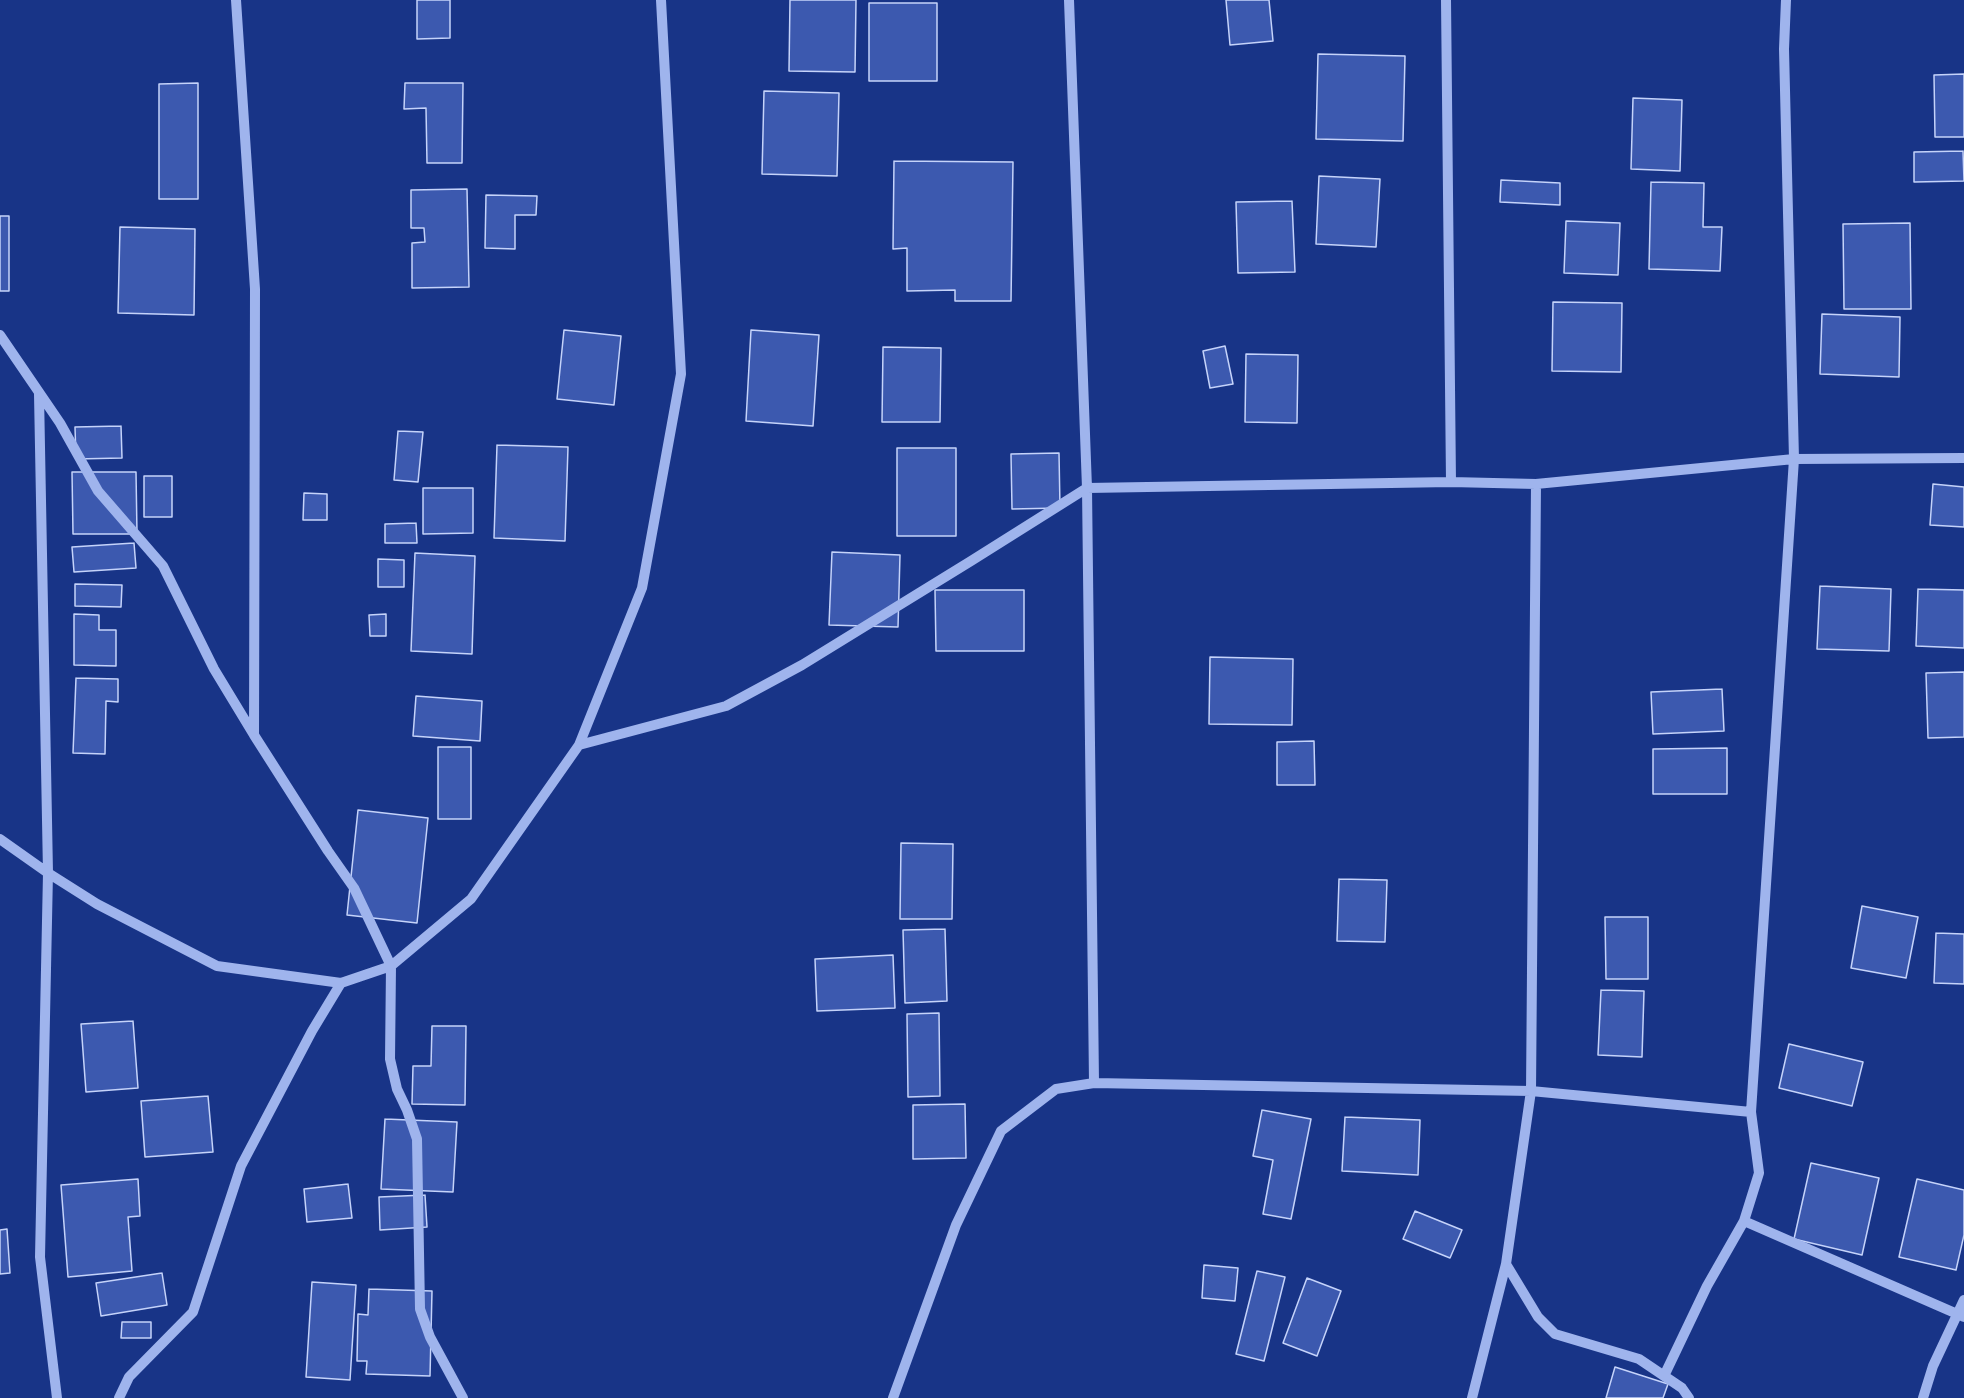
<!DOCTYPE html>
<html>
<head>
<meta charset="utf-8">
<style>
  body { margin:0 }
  canvas { display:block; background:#183487 }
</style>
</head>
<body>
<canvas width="1964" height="1398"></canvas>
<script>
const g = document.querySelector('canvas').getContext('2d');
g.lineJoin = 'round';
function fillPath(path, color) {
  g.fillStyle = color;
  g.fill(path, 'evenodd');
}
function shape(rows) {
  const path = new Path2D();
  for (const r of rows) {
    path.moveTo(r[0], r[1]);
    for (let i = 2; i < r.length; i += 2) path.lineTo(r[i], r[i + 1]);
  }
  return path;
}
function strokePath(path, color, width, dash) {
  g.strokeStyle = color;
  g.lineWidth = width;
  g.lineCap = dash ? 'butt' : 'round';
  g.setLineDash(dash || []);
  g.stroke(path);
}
const building = shape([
  [417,0,450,0,450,38,417,39,417,0],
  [790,0,856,0,855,72,789,71,790,0],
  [1226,0,1269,0,1273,41,1230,45,1226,0],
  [869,3,937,3,937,81,869,81,869,3],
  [1318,54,1405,56,1403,141,1316,139,1318,54],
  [1964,74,1964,137,1935,137,1934,75,1964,74],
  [198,83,198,199,159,199,159,84,198,83],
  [405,83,463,83,462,163,427,163,426,108,404,109,405,83],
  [764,91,839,93,837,176,762,174,764,91],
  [1633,98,1682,100,1680,171,1631,169,1633,98],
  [1963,151,1964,181,1914,182,1914,152,1963,151],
  [894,161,1013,162,1011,301,955,301,955,290,907,291,907,248,893,249,894,161],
  [1319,176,1380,179,1376,247,1316,244,1319,176],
  [1501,180,1560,183,1560,205,1500,202,1501,180],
  [1651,182,1704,183,1703,227,1722,227,1720,271,1649,269,1651,182],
  [467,189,469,287,412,288,412,243,425,242,424,228,411,228,411,190,467,189],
  [486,195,537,196,536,215,515,215,515,249,485,248,486,195],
  [1292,201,1295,272,1238,273,1236,202,1292,201],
  [0,216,9,216,9,291,0,291,0,216],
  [1566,221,1620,223,1618,275,1564,273,1566,221],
  [1910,223,1911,309,1844,309,1843,224,1910,223],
  [120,227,195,229,194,315,118,313,120,227],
  [1553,302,1622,303,1621,372,1552,371,1553,302],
  [1822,314,1900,317,1899,377,1820,374,1822,314],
  [564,330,621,336,614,405,557,399,564,330],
  [751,330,819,335,813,426,746,421,751,330],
  [1225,346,1233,384,1210,388,1203,351,1225,346],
  [883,347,941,348,940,422,882,422,883,347],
  [1246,354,1298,355,1297,423,1245,422,1246,354],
  [121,426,122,458,76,459,75,427,121,426],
  [398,431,423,432,418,482,394,480,398,431],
  [497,445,568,447,565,541,494,538,497,445],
  [897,448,956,448,956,536,897,536,897,448],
  [1059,453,1060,508,1012,509,1011,454,1059,453],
  [72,472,136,472,137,534,73,534,72,472],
  [144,476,172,476,172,517,144,517,144,476],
  [1933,484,1964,487,1964,527,1930,525,1933,484],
  [423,488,473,488,473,533,423,534,423,488],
  [304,493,327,494,327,520,303,520,304,493],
  [416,523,417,543,385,543,385,524,416,523],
  [134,543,136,568,74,572,72,547,134,543],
  [832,552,900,555,898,627,829,625,832,552],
  [415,553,475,556,472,654,411,651,415,553],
  [378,559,404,560,404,587,378,587,378,559],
  [75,584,122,585,121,607,75,606,75,584],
  [1820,586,1891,589,1889,651,1817,649,1820,586],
  [1918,589,1964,590,1964,648,1916,646,1918,589],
  [935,590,1024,590,1024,651,936,651,935,590],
  [74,614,99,615,99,630,116,630,116,666,74,665,74,614],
  [386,614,386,636,370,636,369,615,386,614],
  [1210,657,1293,659,1292,725,1209,724,1210,657],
  [1964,672,1964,737,1928,738,1926,673,1964,672],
  [76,678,118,679,118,702,106,701,105,754,73,753,76,678],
  [1722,689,1724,731,1653,734,1651,692,1722,689],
  [416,696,482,701,480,741,413,736,416,696],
  [1314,741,1315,785,1277,785,1277,742,1314,741],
  [438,747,471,747,471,819,438,819,438,747],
  [1727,748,1727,794,1653,794,1653,749,1727,748],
  [358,810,428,818,417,923,347,915,358,810],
  [901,843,953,844,952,919,900,919,901,843],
  [1339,879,1387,880,1385,942,1337,941,1339,879],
  [1862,906,1918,917,1906,978,1851,968,1862,906],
  [1605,917,1648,917,1648,979,1606,979,1605,917],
  [945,929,947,1001,905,1003,903,930,945,929],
  [1936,933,1964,934,1964,984,1934,983,1936,933],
  [893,955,895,1008,817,1011,815,959,893,955],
  [1601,990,1644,991,1642,1057,1598,1055,1601,990],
  [939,1013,940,1096,908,1097,907,1014,939,1013],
  [133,1021,138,1088,86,1092,81,1024,133,1021],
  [432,1026,466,1026,465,1105,412,1104,413,1066,431,1066,432,1026],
  [1789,1044,1863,1062,1852,1106,1779,1088,1789,1044],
  [208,1096,213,1152,145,1157,141,1101,208,1096],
  [965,1104,966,1158,913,1159,913,1105,965,1104],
  [1262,1110,1311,1119,1291,1219,1263,1214,1273,1160,1253,1156,1262,1110],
  [1345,1117,1420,1120,1418,1175,1342,1171,1345,1117],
  [385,1119,457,1122,453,1192,381,1189,385,1119],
  [1811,1163,1879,1178,1862,1255,1794,1239,1811,1163],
  [138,1179,140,1216,128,1217,132,1271,68,1277,61,1185,138,1179],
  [1917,1179,1964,1190,1964,1235,1956,1270,1899,1257,1917,1179],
  [348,1184,352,1218,307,1222,304,1189,348,1184],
  [425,1195,427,1227,380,1230,379,1197,425,1195],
  [1415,1211,1462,1230,1450,1258,1403,1239,1415,1211],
  [7,1229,10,1273,0,1274,0,1230,7,1229],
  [1204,1265,1238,1268,1235,1301,1202,1298,1204,1265],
  [1257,1271,1285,1277,1264,1361,1236,1354,1257,1271],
  [162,1273,167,1305,101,1316,96,1283,162,1273],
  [1307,1278,1341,1291,1317,1356,1283,1343,1307,1278],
  [312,1282,356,1285,350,1380,306,1377,312,1282],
  [369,1289,432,1291,430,1376,366,1374,367,1361,357,1361,358,1314,368,1315,369,1289],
  [122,1322,151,1322,151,1338,121,1338,122,1322],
  [1615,1367,1668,1384,1663,1398,1606,1398,1615,1367]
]);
const minor = shape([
  [236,0,255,289,254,735],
  [1069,0,1087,488,1094,1083],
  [1446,0,1451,482],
  [0,335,60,423,98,491,163,566,214,669,254,735,328,851,354,888,391,966,390,1059,397,1089,407,1110,417,1139,420,1309,430,1337,463,1398],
  [39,394,48,873,40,1257,57,1398],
  [579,745,726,706,802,665,971,561,1087,488,1451,482,1536,484,1794,459,1964,458],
  [0,839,48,873,97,904,217,966,341,983],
  [1744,1221,1964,1317],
  [1506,1264,1538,1317,1555,1334,1639,1359,1682,1388,1689,1398],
  [1664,1376,1707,1286,1744,1221,1759,1173,1751,1112,1794,459,1784,49,1786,0],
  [119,1398,129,1377,193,1312,241,1166,312,1031,341,983,391,966,471,899,579,745,642,588,681,374,661,0],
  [893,1398,956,1225,1001,1131,1056,1089,1094,1083,1531,1091,1751,1112],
  [1472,1398,1506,1264,1531,1091,1536,484],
  [1923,1398,1933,1366,1964,1300]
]);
fillPath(building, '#3c59af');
strokePath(building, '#c5d3fa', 1.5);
strokePath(minor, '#9fb4ed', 10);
</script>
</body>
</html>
